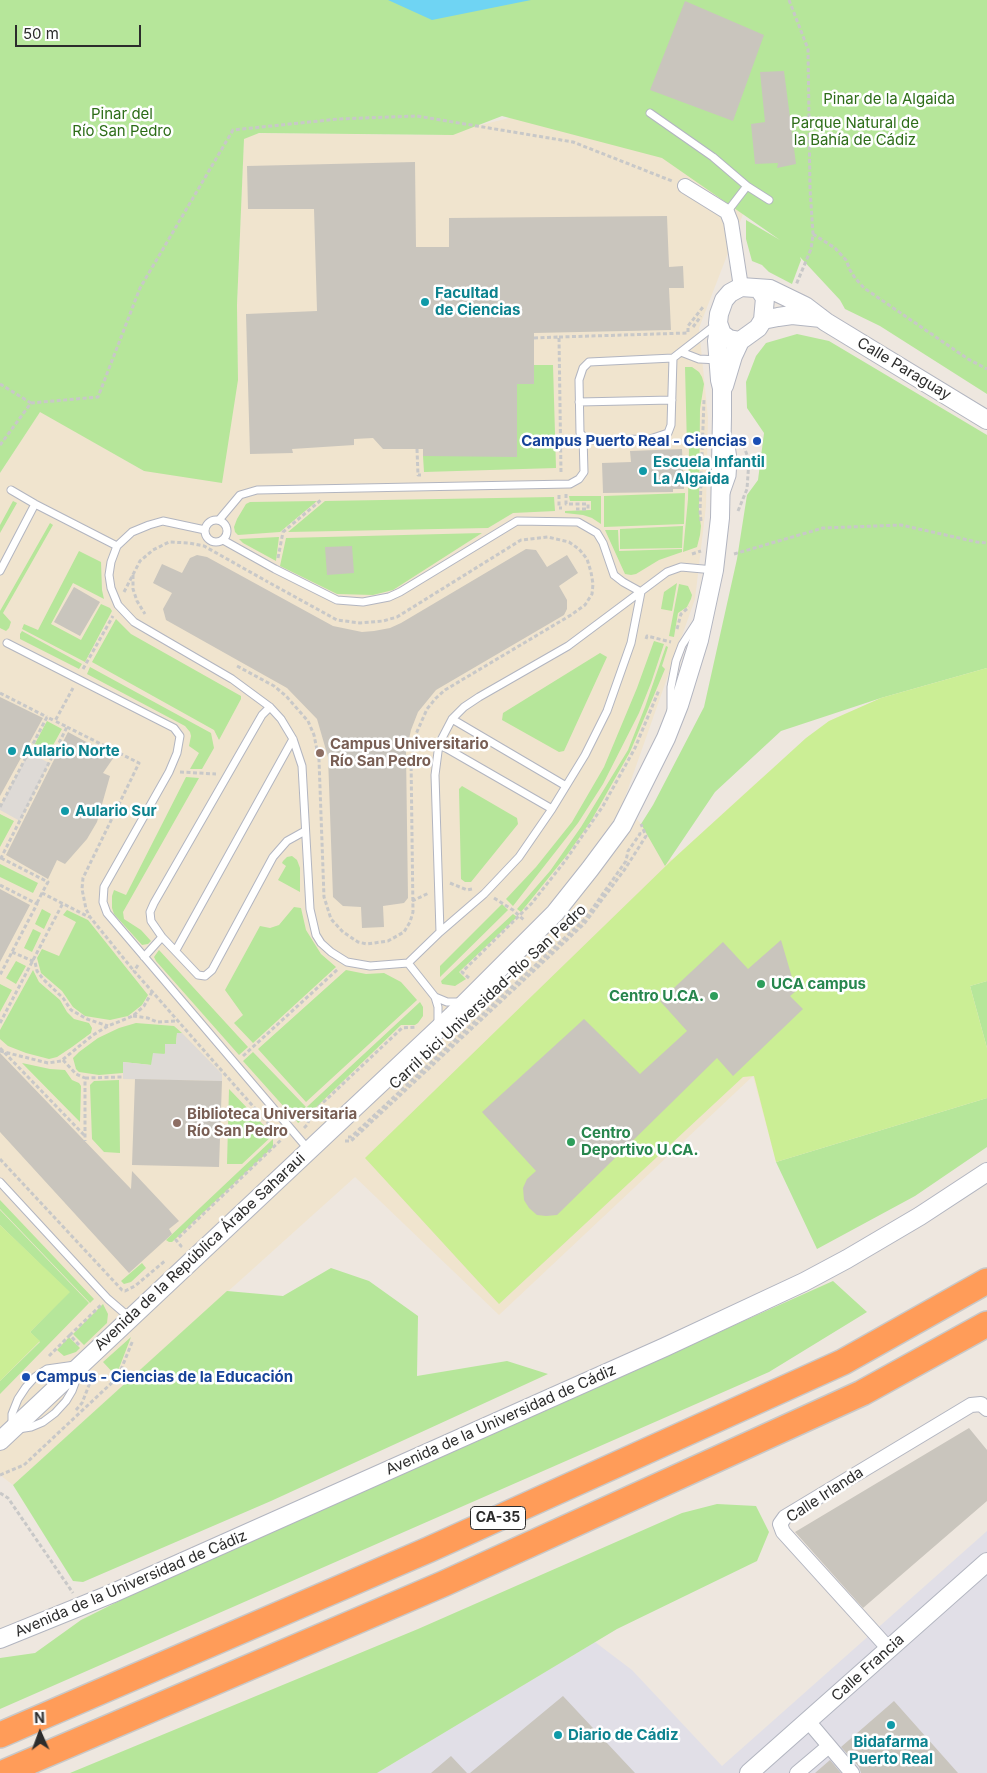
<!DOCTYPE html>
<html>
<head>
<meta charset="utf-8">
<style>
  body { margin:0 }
  #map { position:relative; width:987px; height:1773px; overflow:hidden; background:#eee7df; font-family:Inter,sans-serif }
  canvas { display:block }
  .north { position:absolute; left:15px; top:1708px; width:50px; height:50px; -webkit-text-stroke:4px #fff; paint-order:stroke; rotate:358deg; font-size:14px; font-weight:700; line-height:20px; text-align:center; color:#2c2c2c }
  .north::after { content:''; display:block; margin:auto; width:18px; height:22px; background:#2c2c2c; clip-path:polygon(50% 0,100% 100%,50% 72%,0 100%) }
  .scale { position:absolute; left:15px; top:25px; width:126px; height:22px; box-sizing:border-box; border:2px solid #2c2c2c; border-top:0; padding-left:6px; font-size:15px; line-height:18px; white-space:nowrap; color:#2c2c2c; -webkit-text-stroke:4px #fff; paint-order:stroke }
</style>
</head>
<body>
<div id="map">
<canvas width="987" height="1773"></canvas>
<div class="north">N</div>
<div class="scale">50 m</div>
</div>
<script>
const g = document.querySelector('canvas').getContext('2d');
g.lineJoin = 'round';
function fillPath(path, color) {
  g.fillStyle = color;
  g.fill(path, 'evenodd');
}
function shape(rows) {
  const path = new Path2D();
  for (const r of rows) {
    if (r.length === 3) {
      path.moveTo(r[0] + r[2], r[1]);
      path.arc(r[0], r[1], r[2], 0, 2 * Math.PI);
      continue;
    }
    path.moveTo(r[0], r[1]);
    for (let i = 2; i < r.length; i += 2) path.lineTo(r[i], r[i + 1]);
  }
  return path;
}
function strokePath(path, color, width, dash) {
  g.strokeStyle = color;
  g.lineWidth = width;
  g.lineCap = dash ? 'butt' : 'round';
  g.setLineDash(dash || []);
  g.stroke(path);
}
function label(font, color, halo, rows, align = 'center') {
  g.font = font + ' Inter,sans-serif';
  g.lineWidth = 5;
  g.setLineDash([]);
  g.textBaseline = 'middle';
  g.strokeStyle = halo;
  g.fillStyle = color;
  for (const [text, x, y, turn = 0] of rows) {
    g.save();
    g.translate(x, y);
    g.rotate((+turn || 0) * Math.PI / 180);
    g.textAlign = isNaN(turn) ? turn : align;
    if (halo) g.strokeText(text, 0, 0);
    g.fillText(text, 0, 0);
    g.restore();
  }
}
const industrial = shape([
  [987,1531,987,1773,377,1773,595,1642,632,1670,722,1766]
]);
const education = shape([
  [780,0,745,209,699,328,708,418,706,506,695,599,623,803,672,860,755,784,829,721,881,698,987,668,987,981,970,986,987,1048,987,1098,776,1162,753,1076,499,1315,355,1177,13,1485,0,1475,0,473,40,411,144,471,238,380,237,305,244,133,441,135,525,114]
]);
const green = shape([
  [0,0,987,0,987,394,880,326,845,309,840,300,800,257,801,260,792,284,769,272,762,265,752,261,746,239,746,220,780,240,662,158,502,116,453,135,259,133,244,139,237,305,238,380,222,483,144,471,40,412,0,473],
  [797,334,829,341,987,435,987,668,881,698,781,731,715,792,665,866,641,824,653,805,704,707,737,559,747,495,758,480,764,433,747,408,746,382,756,356,766,343],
  [534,365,553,365,556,468,424,472,423,456,517,384,534,383],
  [685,367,692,367,699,372,702,377,704,384,700,409,699,513,701,526,700,535,697,547,683,552,688,499,689,449,687,447],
  [685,493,684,524,604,527,604,496],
  [569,496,601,496,601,524,592,518,583,515,565,513,565,511,591,510,591,501,570,501],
  [554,497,555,511,513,513,488,528,288,532,325,501],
  [13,501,17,503,0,533,0,525],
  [317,501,280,532,238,535,235,532,234,527,237,519,246,504,250,502],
  [50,523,53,525,3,613,11,622,9,628,6,631,0,628,0,611],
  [683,526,682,548,620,549,620,529],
  [605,530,618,530,619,551,682,549,682,552,659,560,636,574,631,575,625,574],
  [482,533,393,590,373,595,337,594,280,566,286,538],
  [279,537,276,561,243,543,239,539],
  [79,551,101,562,102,590,104,599,73,583,51,624,81,640,101,604,110,608,112,611,85,662,22,629,24,624,38,630],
  [677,583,672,611,661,609,664,592],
  [679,584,688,586,692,595,691,599,687,607,678,613,674,637,669,636],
  [116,619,131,634,241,696,241,699,219,740,214,730,92,662],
  [22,631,82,664,79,669,20,639,20,634],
  [654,641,664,644,651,683,639,713,603,784,578,823,513,906,506,899,536,867,572,822,604,767,637,688],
  [666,646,668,647,662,666,665,669,630,752,591,821,567,855,521,912,517,909,550,871,581,827,628,750,645,707],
  [600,653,607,657,564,751,559,752,502,720,503,713],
  [90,667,211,733,214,748,202,769,190,769,199,753,189,746,191,736,190,732,185,726,87,674],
  [47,721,62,729,46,758,31,751],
  [186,777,199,778,123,912,124,919,141,930,151,941,148,944,142,945,114,914,112,908,112,896,114,890,126,895],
  [462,786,517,818,518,824,471,882,465,882,461,879,459,789],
  [0,814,14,821,0,847],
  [292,856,297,860,300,868,300,892,278,880,286,866,282,863,283,861,287,857],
  [0,864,38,883,33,893,0,877],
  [502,904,508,910,440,977,440,966],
  [294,907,301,908,306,930,321,954,336,967,253,1043,234,1023,243,1015,225,990,260,926,270,928,279,925],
  [42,909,51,914,44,929,35,924],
  [67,910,88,920,148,995,142,1005,128,1016,110,1020,85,1016,73,1007,62,991,41,973,37,958,42,949,59,956,76,922,63,915],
  [513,914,517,917,459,972,466,979,455,986,442,984,441,981],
  [33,929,41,933,32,952,24,948],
  [159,950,248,1047,239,1055,156,961,154,957],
  [16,961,26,966,16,984,6,978],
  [33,970,39,982,60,1000,67,1012,74,1019,89,1023,92,1028,91,1033,72,1047,57,1057,49,1059,26,1053,8,1046,0,1039,0,1030],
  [346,970,366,974,384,973,401,982,417,1000,306,1102,258,1049],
  [987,981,987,1048,970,986],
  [0,984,12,990,0,1012],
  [420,1002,423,1007,423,1016,418,1023,415,1025,401,1025,305,1118,298,1123,295,1118],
  [136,1023,174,1026,182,1033,177,1033,176,1044,151,1065,123,1062,123,1073,99,1075,79,1072,76,1069,73,1058,79,1052,98,1038,119,1028],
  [253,1052,306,1107,294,1118,243,1061],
  [22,1063,50,1069,65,1070,72,1080,79,1083,81,1086,80,1122],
  [119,1080,120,1153,104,1152,92,1139,90,1085,94,1081],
  [229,1089,273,1135,242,1164,227,1164],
  [987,1098,987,1147,915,1196,817,1249,776,1162],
  [273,1139,273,1147,172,1242,169,1242,166,1240],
  [0,1200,94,1299,90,1303,0,1209],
  [0,1210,89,1303,0,1394,0,1381,40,1342,30,1332,69,1292,0,1225],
  [142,1263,146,1268,131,1282,124,1284,121,1281],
  [331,1268,369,1281,418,1316,417,1376,507,1361,548,1374,271,1501,83,1582,73,1581,13,1485,227,1291,283,1296],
  [833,1281,867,1312,769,1372,0,1709,0,1658,35,1653,81,1620,131,1595],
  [103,1304,108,1314,107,1323,84,1345,73,1334],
  [69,1337,80,1348,76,1352,64,1356,57,1350],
  [131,1337,116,1376,103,1362],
  [717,1504,756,1506,769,1532,757,1561,617,1629,377,1773,70,1773,418,1629,682,1513]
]);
const pitch = shape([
  [987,668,987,981,970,986,987,1048,987,1098,776,1162,754,1076,743,1077,499,1304,365,1158,672,860,806,738,829,721,881,698],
  [0,1225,70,1292,30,1332,40,1341,0,1381]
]);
const plaza = shape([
  [29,752,49,763,20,821,0,810,0,807],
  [177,1033,182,1033,222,1074,222,1081,123,1079,123,1062,151,1065,153,1053,165,1054,165,1044,176,1044]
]);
const water = shape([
  [388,0,531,0,432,20]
]);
const building = shape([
  [685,1,764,35,733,121,650,90],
  [784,71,796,164,777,168,778,163,755,164,751,124,765,122,760,72],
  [415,162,416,247,449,247,449,218,667,216,669,267,683,266,684,288,669,288,671,330,534,333,534,384,517,384,517,457,423,456,423,449,383,449,373,438,354,439,354,445,292,449,293,453,250,454,246,314,317,311,314,209,248,209,247,166],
  [682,449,684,489,673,489,673,492,603,493,602,463,631,462,630,451],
  [352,546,354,573,327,575,325,547],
  [526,549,536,550,547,567,567,555,578,573,559,586,567,600,567,609,564,615,436,690,418,712,411,730,406,752,408,898,404,903,383,906,384,927,362,928,361,907,343,906,333,897,328,757,317,719,287,688,166,620,163,609,172,593,153,583,162,564,182,573,190,558,197,555,207,557,333,626,362,632,374,631,390,628,401,623],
  [74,587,100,602,80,636,54,622],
  [0,697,43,718,0,796],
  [68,732,114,757,103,773,110,776,97,822,87,839,65,864,57,860,48,879,6,855],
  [0,889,30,905,0,962],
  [781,940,796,991,790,996,803,1009,733,1076,717,1058,557,1215,546,1216,537,1215,529,1208,524,1200,523,1188,527,1179,536,1171,482,1112,584,1019,640,1074,687,1031,660,1001,723,942,748,969],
  [0,1053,131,1189,132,1171,179,1221,169,1229,172,1234,129,1273,0,1132],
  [135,1079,222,1081,219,1167,132,1165],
  [969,1428,987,1450,987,1501,863,1608,795,1532],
  [563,1696,635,1773,470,1773],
  [894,1701,958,1773,861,1773,859,1767,841,1747],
  [451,1756,467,1773,431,1773],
  [830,1760,841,1773,815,1773]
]);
const path = shape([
  [789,0,808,49,810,189,813,234,811,249,796,285],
  [813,234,835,248,846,260,850,270,855,278,864,288,968,359,987,369],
  [693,327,701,316],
  [559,337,688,333,688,326,703,307],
  [534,338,559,337,561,473],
  [0,384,31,403],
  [0,445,31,403,98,397,140,288,233,130,338,119,417,116,573,142,672,181],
  [417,449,418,475,421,475],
  [566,494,566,504,588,504,588,509,576,509],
  [559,495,559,508,562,508],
  [738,511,747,489,749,460,744,447],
  [701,521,700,511,704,400],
  [692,554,701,551],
  [734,554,823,528,901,525,977,542,987,543],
  [278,558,283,532,321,500],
  [133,575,133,589,137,601,145,614],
  [124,592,140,561,153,550,169,542,189,543,204,546,268,582],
  [677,629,681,614,689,607],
  [646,639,647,636,671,642],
  [237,666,274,686,286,696,308,721,314,735,319,760,324,897,331,919,343,932,358,942,367,944,388,941,404,932,410,922,413,912,411,758,416,734,427,709,436,698,445,690,571,615,585,605,592,594,593,584,591,572,587,559,579,549,569,542,548,537,521,540,397,617,383,621,360,623,337,620,268,582],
  [83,669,113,616],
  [0,693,47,717],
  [67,727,139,763,83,878,82,889,86,909,90,917,134,971],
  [180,772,216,774],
  [0,807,47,717,55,721],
  [0,858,1,858,67,727,55,721,73,688],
  [1,858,48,882,42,893,89,917],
  [450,883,467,890,472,889],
  [0,885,37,904,0,975],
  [494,898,513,910,525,921],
  [412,901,429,893],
  [37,903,42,893],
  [12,952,35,962,37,971,43,979,63,998,71,1010,87,1019,108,1026],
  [138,965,134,971,274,1130],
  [469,978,462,972,532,903,565,861,603,806,635,748,659,690],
  [133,1016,148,1018,157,1022,177,1021],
  [0,1023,63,903],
  [0,1048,85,1136],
  [0,1051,48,1063,61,1061,93,1035,108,1026,133,1016,144,1006,152,992],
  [243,1056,338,969],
  [63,1060,76,1074,85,1078,85,1141],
  [85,1078,122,1077],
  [304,1128,307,1125,312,1113,402,1028,417,1027],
  [348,1137,351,1137,585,919,626,861,628,851,640,834,639,830],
  [345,1141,351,1141,584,924,625,869,646,836,641,824],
  [0,1159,122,1290,125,1291,135,1286,166,1260],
  [180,1247,181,1246,176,1240,282,1139],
  [79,1345,70,1335,101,1305],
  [49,1356,70,1335],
  [76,1410,82,1403,91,1380],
  [0,1475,24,1465,118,1377,133,1340],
  [0,1493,8,1498,73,1593]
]);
const service = shape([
  [650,113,713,157,747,186,769,200],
  [727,212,747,186],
  [681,352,699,359,719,360],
  [673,358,671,425,668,433,650,439,587,440,580,433,579,380,583,368,589,362,673,358,718,323],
  [579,402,672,400],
  [11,490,35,504,117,546],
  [726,493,732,476,733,460,731,444,727,435],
  [216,531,11],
  [219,520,240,495,257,490,570,484,579,479,584,472,583,436],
  [205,530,163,521,149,525,132,532,117,546,111,562,109,575,111,588,118,605,134,622,232,679,270,707,281,719,293,739,302,766,310,909,316,935,321,943,331,952,347,962,370,966,408,963,440,932,435,775,439,744,452,719,464,707,479,697,568,646,667,572,681,567,714,570],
  [223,540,275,569,337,600,363,602,389,597,400,592,517,521,578,522,597,533,603,543,614,575,623,582,641,592],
  [0,571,35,504],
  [7,643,174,728,180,736,177,753,169,772,104,887,103,902,107,913,308,1149],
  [270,707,262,715,154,903,150,912,151,921,162,937,198,975,205,976,212,970,273,857,287,841,305,831],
  [671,710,671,687,676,661,682,645,697,622],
  [452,719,566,786],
  [439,744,552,809],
  [440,932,484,894,519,857,552,809,585,755,607,711,631,643,641,592],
  [176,950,293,739],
  [144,957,162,937],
  [408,963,435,997,438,1007,438,1025],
  [435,997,447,1002,461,1002],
  [0,1182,108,1299,130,1318],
  [82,1364,72,1391,66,1401,55,1413,43,1422,31,1427,12,1430,12,1414,18,1399,26,1387,35,1377,47,1369,82,1364]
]);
const minor = shape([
  [685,186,727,212,731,222,741,287],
  [889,1649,783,1532,780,1524,785,1517,971,1405,981,1404,987,1409],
  [808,1721,852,1773],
  [797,1773,829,1746]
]);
const tertiary = shape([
  [759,289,765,298,763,320,758,328,740,341,729,339,722,334,718,323,719,314,724,300,730,293,741,287,770,289,805,306,826,322,987,420],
  [763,320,778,317,792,315,821,318],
  [724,386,733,356,740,341],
  [0,1441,452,1016,555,913,590,869,622,826,666,738,679,705,699,640,714,570,720,518,722,416,722,388,720,380,717,341,719,329],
  [0,1639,111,1594,665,1347,804,1282,847,1259,920,1216,987,1172],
  [749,1773,987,1562]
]);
const motorway = shape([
  [0,1735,428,1550,843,1362,987,1281],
  [3,1773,443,1584,862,1393,987,1324]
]);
const markers = [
  [425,302,5,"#0f9aa8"],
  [757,441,5,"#1a4fb4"],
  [643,471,5,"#0f9aa8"],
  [12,751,5,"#0f9aa8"],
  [320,753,5,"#8d6e63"],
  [65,811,5,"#0f9aa8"],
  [761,984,5,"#2e9e5b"],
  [714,996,5,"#2e9e5b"],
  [177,1123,5,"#8d6e63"],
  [571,1142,5,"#2e9e5b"],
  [26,1377,5,"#1a4fb4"],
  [891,1725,5,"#0f9aa8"],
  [558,1735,5,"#0f9aa8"]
];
const shields = [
  [498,1518,55]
];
const shieldNames = [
  ["CA-35",498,1518]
];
const parkNames = [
  ["Pinar de la Algaida",889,99],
  ["Pinar del",122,114],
  ["Río San Pedro",122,131],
  ["Parque Natural de",855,123],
  ["la Bahía de Cádiz",855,140]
];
const cultureNames = [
  ["Facultad",435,293],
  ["de Ciencias",435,310],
  ["Escuela Infantil",653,462],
  ["La Algaida",653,479],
  ["Aulario Norte",22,751],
  ["Aulario Sur",75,811],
  ["Diario de Cádiz",568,1735],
  ["Bidafarma",891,1742,"center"],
  ["Puerto Real",891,1759,"center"]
];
const streetNames = [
  ["Calle Paraguay",904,369,31],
  ["Carril bici Universidad-Río San Pedro",488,997,-43],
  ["Avenida de la República Árabe Saharaui",200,1252,-43],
  ["Avenida de la Universidad de Cádiz",501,1420,-24],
  ["Calle Irlanda",825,1495,-33],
  ["Avenida de la Universidad de Cádiz",131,1584,-23],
  ["Calle Francia",868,1668,-42]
];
const transitNames = [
  ["Campus Puerto Real - Ciencias",747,441],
  ["Campus - Ciencias de la Educación",36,1377,"left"]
];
const educationNames = [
  ["Campus Universitario",330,744],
  ["Río San Pedro",330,761],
  ["Biblioteca Universitaria",187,1114],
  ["Río San Pedro",187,1131]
];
const leisureNames = [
  ["UCA campus",771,984],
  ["Centro U.CA.",704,996,"right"],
  ["Centro",581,1133],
  ["Deportivo U.CA.",581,1150]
];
fillPath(industrial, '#e1dfe7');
fillPath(education, '#f0e4ce');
fillPath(green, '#b6e69a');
fillPath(pitch, '#cbee95');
fillPath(plaza, '#dedad6');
fillPath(water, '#6fd4f3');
fillPath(building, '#c9c5bd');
strokePath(service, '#b2b5c0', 9);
strokePath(minor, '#b2b5c0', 16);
strokePath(tertiary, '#b2b5c0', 20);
strokePath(motorway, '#c8c8c8', 28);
strokePath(path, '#c8c8c8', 3, [4, 2.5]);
strokePath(service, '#fff', 7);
strokePath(minor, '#fff', 14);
strokePath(tertiary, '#fff', 18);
strokePath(motorway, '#ff9c59', 25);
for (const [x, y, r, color] of markers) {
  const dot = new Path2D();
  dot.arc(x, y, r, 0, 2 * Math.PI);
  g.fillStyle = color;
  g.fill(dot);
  strokePath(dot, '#fff', 2);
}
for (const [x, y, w] of shields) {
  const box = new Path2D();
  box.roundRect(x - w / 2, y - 11.5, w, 23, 4);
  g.fillStyle = '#fff';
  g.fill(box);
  strokePath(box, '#2c2c2c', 1);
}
label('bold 14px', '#2c2c2c', null, shieldNames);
label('15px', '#2d6d18', '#fff', parkNames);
label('bold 15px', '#0d838f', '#fff', cultureNames, 'left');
label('15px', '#2c2c2c', '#fff', streetNames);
label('bold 15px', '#164399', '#fff', transitNames, 'right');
label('bold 15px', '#785e54', '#fff', educationNames, 'left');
label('bold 15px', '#27864d', '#fff', leisureNames, 'left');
</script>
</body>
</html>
